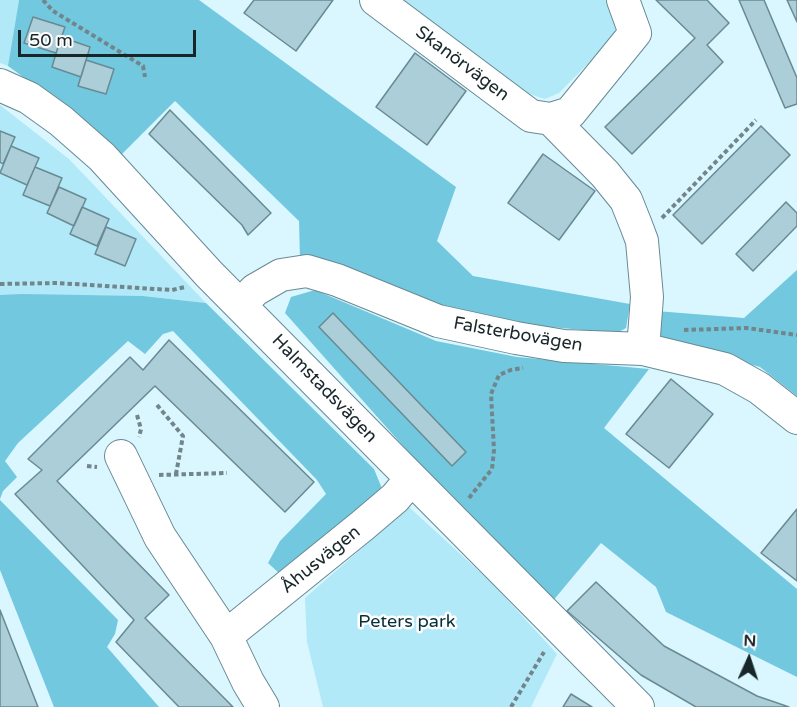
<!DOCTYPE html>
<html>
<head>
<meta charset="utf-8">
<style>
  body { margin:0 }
  #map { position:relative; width:797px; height:707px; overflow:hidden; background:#daf6ff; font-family:"Varela Round",sans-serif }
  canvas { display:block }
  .north { position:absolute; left:719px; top:629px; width:60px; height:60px; -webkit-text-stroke:4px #fefefe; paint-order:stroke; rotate:3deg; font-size:16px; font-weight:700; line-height:24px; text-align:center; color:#18262a }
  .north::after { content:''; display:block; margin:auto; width:21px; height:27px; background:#18262a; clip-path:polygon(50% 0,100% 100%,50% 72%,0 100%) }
  .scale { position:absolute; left:18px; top:30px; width:178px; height:27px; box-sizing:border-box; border:3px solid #18262a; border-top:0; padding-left:8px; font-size:18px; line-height:21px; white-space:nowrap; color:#18262a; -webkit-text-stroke:4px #fefefe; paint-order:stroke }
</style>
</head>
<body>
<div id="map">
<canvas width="797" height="707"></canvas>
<div class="north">N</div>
<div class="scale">50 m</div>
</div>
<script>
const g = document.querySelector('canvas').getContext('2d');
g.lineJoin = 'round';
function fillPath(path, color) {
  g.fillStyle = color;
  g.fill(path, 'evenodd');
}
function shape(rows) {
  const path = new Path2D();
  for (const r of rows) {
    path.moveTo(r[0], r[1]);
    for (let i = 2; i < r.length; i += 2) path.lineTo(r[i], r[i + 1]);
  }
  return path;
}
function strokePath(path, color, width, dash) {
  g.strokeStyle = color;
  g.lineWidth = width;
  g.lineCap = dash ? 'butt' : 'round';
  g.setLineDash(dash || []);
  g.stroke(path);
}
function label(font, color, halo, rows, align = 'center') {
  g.font = font + ' "Varela Round",sans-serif';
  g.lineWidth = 5;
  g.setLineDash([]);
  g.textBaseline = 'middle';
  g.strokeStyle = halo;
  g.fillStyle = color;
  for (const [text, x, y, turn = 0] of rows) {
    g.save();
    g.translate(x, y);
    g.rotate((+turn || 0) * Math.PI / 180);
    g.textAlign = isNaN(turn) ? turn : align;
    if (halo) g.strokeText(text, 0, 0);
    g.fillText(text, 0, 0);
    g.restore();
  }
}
const green = shape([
  [0,0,19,0,8,66,0,63],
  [404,0,605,0,609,3,618,24,610,41,559,93,545,99,526,93],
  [0,105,69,159,206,303,143,296,0,295],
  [409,507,493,584,557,654,531,707,323,707,307,642,305,598]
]);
const forest = shape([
  [19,0,199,0,456,187,437,241,473,276,630,304,626,328,617,333,517,324,445,308,300,260,299,221,175,101,118,158,73,113,8,66],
  [797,270,797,396,760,367,657,339,656,311,744,318],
  [315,290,436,341,517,357,649,369,604,428,797,589,797,677,666,612,656,587,601,543,547,608,285,313,291,297],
  [22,294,143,296,206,303,374,469,383,491,280,574,268,563,280,541,326,494,317,480,173,331,163,334,145,354,128,341,18,443,5,461,17,477,3,491,0,499,0,295],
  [0,500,118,620,115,634,107,647,159,707,54,707,0,570]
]);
const building = shape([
  [254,0,333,0,296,51,244,13,254,0],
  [656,0,707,0,729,23,707,45,723,62,632,154,605,127,695,38,656,0],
  [739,0,764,0,797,78,797,104,785,108,739,0],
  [787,0,797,0,797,22,787,0],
  [33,17,65,27,56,53,24,43,33,17],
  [61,37,90,47,81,77,52,67,61,37],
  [415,53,466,91,427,145,376,107,415,53],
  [86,60,114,69,106,94,78,86,86,60],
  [170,110,271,213,248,235,242,225,149,134,170,110],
  [761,126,790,155,702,244,673,215,761,126],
  [0,131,15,137,3,164,0,162,0,131],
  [11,146,39,158,27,185,0,173,11,146],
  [543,154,595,191,559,240,508,203,543,154],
  [35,167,62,178,50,206,23,195,35,167],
  [59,187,86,199,74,226,47,213,59,187],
  [786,202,797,213,797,226,753,271,736,254,786,202],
  [82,207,109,219,97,246,70,234,82,207],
  [106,227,136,239,125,266,95,254,106,227],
  [333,313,466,452,452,466,319,327,333,313],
  [169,340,314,482,285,512,155,386,57,481,169,595,145,618,233,707,179,707,116,642,134,620,15,494,42,470,28,459,130,357,143,370,169,340],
  [671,379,713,414,669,468,626,434,671,379],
  [797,509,797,581,761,553,797,509],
  [596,582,664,646,757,696,789,707,696,707,641,675,567,611,596,582],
  [0,610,38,707,0,707,0,610],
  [571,694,592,707,563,707,571,694]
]);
const path = shape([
  [43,0,53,11,143,66,145,77],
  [662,218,756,120],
  [0,284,57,283,172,290,185,287],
  [684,330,747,328,797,335],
  [157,405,183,436,176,474],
  [137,415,141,429,139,437],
  [87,466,97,467],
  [159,475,227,473],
  [469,498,492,469,494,450,491,394,499,375,511,370,523,368],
  [511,707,544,652]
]);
const minor = shape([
  [376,0,531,116,551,119,570,113,635,33,623,0],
  [0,85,29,98,61,121,102,157,209,274,638,707],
  [551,119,605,174,626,200,636,225,642,241,647,297,643,349],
  [241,304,255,290,281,275,307,271,337,280,438,321,516,338,564,346,643,349,725,369,759,388,797,418],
  [121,456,160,537,226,636],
  [263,707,248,682,226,636,362,526,395,498,411,479]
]);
const streetNames = [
  ["Skanörvägen",462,64,37],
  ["Falsterbovägen",518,335,10],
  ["Halmstadsvägen",324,389,46],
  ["Åhusvägen",321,560,-39]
];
const parkNames = [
  ["Peters park",407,622]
];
fillPath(green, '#b2e9f9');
fillPath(forest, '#72c8df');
fillPath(building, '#abced8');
strokePath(building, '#688a93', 1.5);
strokePath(minor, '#688a93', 34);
strokePath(path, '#71858b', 4, [4.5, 3]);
strokePath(minor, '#fff', 32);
label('18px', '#18262a', '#fefefe', streetNames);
label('18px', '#05303a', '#fefefe', parkNames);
</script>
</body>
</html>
